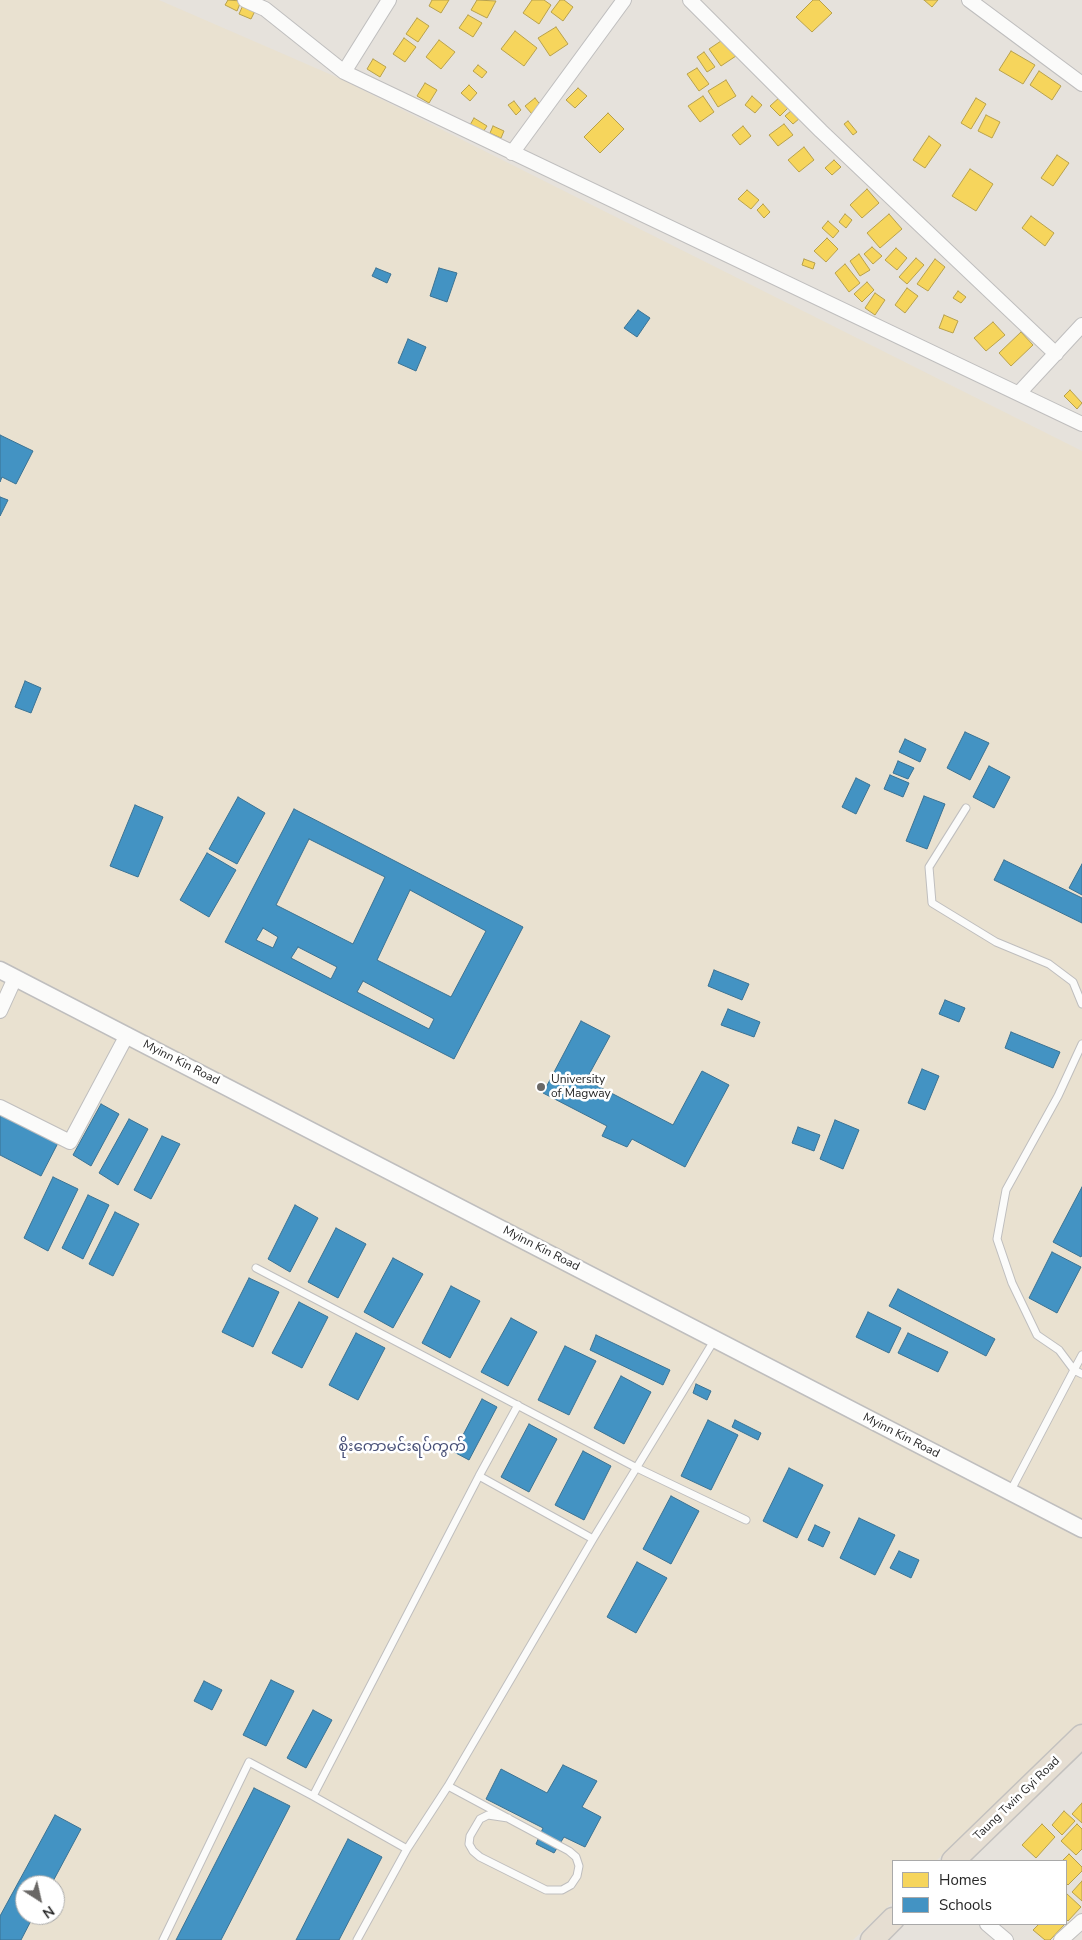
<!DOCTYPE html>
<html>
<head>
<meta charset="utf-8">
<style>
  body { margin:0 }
  #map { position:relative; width:1082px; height:1940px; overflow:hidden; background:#e6e2dc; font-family:"Nunito Sans",sans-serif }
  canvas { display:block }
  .legend { position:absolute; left:892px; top:1860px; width:175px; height:65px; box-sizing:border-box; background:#fff; border:1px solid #a9a9a9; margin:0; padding:6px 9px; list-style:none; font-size:15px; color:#272727 }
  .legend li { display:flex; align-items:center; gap:10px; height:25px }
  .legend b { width:25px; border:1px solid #a9a9a9 }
  .north { position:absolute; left:15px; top:1875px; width:50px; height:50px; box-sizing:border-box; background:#fff; border:1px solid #a9a9a9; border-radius:50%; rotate:145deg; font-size:14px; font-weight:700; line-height:20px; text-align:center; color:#272727 }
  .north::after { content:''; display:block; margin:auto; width:18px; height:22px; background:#6a6866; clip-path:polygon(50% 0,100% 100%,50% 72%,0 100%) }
</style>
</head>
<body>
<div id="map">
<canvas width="1082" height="1940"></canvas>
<ul class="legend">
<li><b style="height:14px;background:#f6d55c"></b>Homes</li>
<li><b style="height:14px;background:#4393c3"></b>Schools</li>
</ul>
<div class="north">N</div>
</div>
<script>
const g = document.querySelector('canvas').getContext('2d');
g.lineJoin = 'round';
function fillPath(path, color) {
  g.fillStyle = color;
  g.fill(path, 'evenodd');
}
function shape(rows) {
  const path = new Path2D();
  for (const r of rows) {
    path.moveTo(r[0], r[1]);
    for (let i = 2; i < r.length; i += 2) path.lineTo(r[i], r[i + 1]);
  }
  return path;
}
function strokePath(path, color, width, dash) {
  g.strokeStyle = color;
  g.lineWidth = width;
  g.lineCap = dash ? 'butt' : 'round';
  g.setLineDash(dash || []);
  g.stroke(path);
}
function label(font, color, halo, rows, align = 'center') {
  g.font = font + ' "Nunito Sans","Noto Sans Myanmar",sans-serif';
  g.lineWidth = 5;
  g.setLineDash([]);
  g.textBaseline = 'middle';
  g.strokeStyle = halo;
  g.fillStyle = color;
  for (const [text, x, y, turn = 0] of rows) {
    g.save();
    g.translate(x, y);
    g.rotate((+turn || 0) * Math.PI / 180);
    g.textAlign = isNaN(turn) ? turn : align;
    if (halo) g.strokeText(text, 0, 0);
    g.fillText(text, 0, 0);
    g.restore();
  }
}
const education = shape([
  [0,0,159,0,341,79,1082,451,1082,1723,936,1861,893,1861,893,1902,853,1940,0,1940],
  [25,1885,55,1885,55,1915,25,1915]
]);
const homes = shape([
  [228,0,241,1,237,11,225,5,228,0],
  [432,0,449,0,441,13,429,6,432,0],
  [477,0,496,1,487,18,471,10,477,0],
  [532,0,544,0,551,5,539,24,523,13,532,0],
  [560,0,564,0,573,7,563,21,551,12,560,0],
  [813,0,819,0,832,13,812,32,796,17,813,0],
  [924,0,938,0,932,7,924,0],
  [244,3,256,9,251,19,239,14,244,3],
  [468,15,482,23,473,37,459,28,468,15],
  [417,18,429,26,418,42,406,34,417,18],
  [556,27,568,44,550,56,538,38,556,27],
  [515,31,537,48,524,66,501,49,515,31],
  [404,38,416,47,405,62,393,54,404,38],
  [724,39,736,56,721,66,709,49,724,39],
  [439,40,455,52,441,69,426,57,439,40],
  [1011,51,1035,65,1023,84,999,70,1011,51],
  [704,52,715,67,707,72,697,57,704,52],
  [373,59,386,67,380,77,367,69,373,59],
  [478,65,487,72,482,78,473,71,478,65],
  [697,68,709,84,699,91,687,74,697,68],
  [1039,71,1061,86,1052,100,1030,85,1039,71],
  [726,80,736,96,718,107,708,91,726,80],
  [425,83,437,90,429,103,417,96,425,83],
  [469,85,477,93,470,101,461,93,469,85],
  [578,88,587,96,575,108,566,100,578,88],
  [703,96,714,112,700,122,688,106,703,96],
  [752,96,762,105,755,113,745,105,752,96],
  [780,97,789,107,780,116,770,106,780,97],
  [535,98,542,107,532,114,525,106,535,98],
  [976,98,986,104,971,129,961,123,976,98],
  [514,101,521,110,516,115,508,105,514,101],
  [792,110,800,118,793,124,785,116,792,110],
  [608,113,624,129,600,153,584,137,608,113],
  [986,115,1000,122,992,138,978,131,986,115],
  [474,118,487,126,483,132,470,125,474,118],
  [848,121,857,132,853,135,844,124,848,121],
  [784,124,793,135,778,146,769,135,784,124],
  [493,126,504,131,501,138,490,133,493,126],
  [743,126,751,136,740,145,732,135,743,126],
  [929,136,941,145,925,168,913,160,929,136],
  [804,147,814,160,799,172,788,160,804,147],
  [1057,155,1069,163,1053,186,1041,178,1057,155],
  [834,160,841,167,832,175,825,168,834,160],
  [970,169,993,184,976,211,952,196,970,169],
  [867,189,879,203,862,218,850,205,867,189],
  [747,190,759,200,751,209,738,199,747,190],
  [763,204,770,212,764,218,757,210,763,204],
  [845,214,852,220,846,228,839,222,845,214],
  [889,214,902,229,880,248,867,233,889,214],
  [1031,216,1054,233,1045,246,1022,228,1031,216],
  [828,221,839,231,833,238,822,228,828,221],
  [827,238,838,249,826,262,814,251,827,238],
  [872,247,882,256,873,264,864,254,872,247],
  [896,248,907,258,897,270,885,260,896,248],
  [859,254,870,270,860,276,850,261,859,254],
  [916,258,924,265,907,284,899,277,916,258],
  [804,259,815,263,813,269,802,265,804,259],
  [935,259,945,267,928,291,917,284,935,259],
  [845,264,860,283,849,292,835,273,845,264],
  [867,282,874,290,862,302,854,294,867,282],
  [907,288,918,296,905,313,895,305,907,288],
  [958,291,966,297,961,303,953,298,958,291],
  [875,293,885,300,875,315,865,308,875,293],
  [944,315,958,321,953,333,939,328,944,315],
  [993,322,1005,335,986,351,974,338,993,322],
  [1021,332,1033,345,1011,366,999,353,1021,332],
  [1070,390,1082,403,1077,409,1064,396,1070,390],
  [1082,1803,1082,1823,1072,1814,1082,1803],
  [1064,1811,1075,1821,1062,1835,1052,1825,1064,1811],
  [1042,1824,1055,1837,1036,1858,1022,1845,1042,1824],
  [1077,1824,1082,1829,1082,1849,1076,1855,1061,1841,1077,1824],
  [1069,1854,1082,1867,1082,1871,1068,1885,1066,1883,1066,1861,1062,1861,1069,1854],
  [1082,1881,1082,1901,1072,1892,1082,1881],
  [1066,1893,1081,1907,1068,1921,1066,1919,1066,1893],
  [1039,1924,1065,1924,1050,1940,1045,1940,1033,1930,1039,1924]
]);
const schools = shape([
  [376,268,391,274,387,283,372,276,376,268],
  [439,268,457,273,447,302,430,296,439,268],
  [638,310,650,318,637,337,624,328,638,310],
  [408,339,426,347,416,371,398,363,408,339],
  [0,435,33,451,16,484,2,477,0,482,0,435],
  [0,497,8,500,0,516,0,497],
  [25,681,41,688,31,713,15,707,25,681],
  [965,732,989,743,970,780,947,768,965,732],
  [905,739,926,749,920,762,899,752,905,739],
  [898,761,914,768,908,779,893,773,898,761],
  [989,766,1010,777,994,808,973,797,989,766],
  [890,775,909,783,903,797,884,789,890,775],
  [856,778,870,785,856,814,842,807,856,778],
  [924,796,945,804,927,849,906,841,924,796],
  [238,797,265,813,237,864,209,849,238,797],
  [135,805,163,817,138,877,110,866,135,805],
  [294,809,523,927,454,1059,225,942,294,809],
  [309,839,385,877,353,944,276,905,309,839],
  [410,890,486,931,451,997,377,960,410,890],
  [263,928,278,937,273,948,256,940,263,928],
  [298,947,337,967,331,979,291,958,298,947],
  [363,981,434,1019,429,1029,357,992,363,981],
  [207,853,236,870,209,917,180,900,207,853],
  [1004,860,1082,898,1082,923,994,880,1004,860],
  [1082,864,1082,895,1069,888,1082,864],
  [714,970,749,984,742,1000,708,986,714,970],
  [945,1000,965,1008,959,1022,939,1014,945,1000],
  [728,1009,760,1022,754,1037,721,1025,728,1009],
  [581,1021,610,1036,586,1080,673,1125,702,1071,729,1085,685,1167,632,1139,627,1147,602,1136,607,1126,543,1093,581,1021],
  [1011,1032,1060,1052,1053,1068,1005,1048,1011,1032],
  [922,1069,939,1076,925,1110,908,1103,922,1069],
  [101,1104,119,1114,91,1166,73,1155,101,1104],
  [0,1112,59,1141,41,1176,0,1155,0,1112],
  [129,1119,148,1129,118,1185,99,1173,129,1119],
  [835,1120,859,1130,843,1169,820,1159,835,1120],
  [798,1127,820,1135,814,1151,792,1143,798,1127],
  [162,1136,180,1144,151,1199,134,1190,162,1136],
  [53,1177,78,1189,48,1251,24,1238,53,1177],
  [1082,1187,1082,1255,1081,1257,1053,1242,1082,1187],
  [88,1195,109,1205,83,1259,62,1248,88,1195],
  [295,1205,318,1218,290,1272,268,1259,295,1205],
  [115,1212,139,1224,113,1276,89,1264,115,1212],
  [336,1228,366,1244,338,1298,308,1282,336,1228],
  [1052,1252,1081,1267,1057,1313,1029,1298,1052,1252],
  [393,1258,423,1274,393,1328,364,1312,393,1258],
  [249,1278,279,1292,253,1347,222,1332,249,1278],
  [451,1286,480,1301,450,1358,422,1343,451,1286],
  [898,1289,995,1339,986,1356,889,1306,898,1289],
  [299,1302,328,1317,302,1368,272,1353,299,1302],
  [868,1312,901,1328,889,1353,856,1337,868,1312],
  [511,1318,537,1332,508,1386,481,1372,511,1318],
  [356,1333,385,1348,358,1400,329,1385,356,1333],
  [908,1333,948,1352,938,1372,898,1353,908,1333],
  [596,1335,670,1370,663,1385,590,1350,596,1335],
  [565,1346,596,1361,569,1415,538,1400,565,1346],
  [621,1376,651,1392,624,1444,594,1428,621,1376],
  [696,1384,711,1391,707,1400,693,1393,696,1384],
  [482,1399,497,1407,469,1460,454,1452,482,1399],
  [708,1420,738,1435,711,1490,681,1476,708,1420],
  [735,1420,761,1433,758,1440,732,1427,735,1420],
  [529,1424,557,1439,529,1492,501,1477,529,1424],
  [583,1451,611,1466,584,1520,555,1505,583,1451],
  [789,1468,823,1485,797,1538,763,1521,789,1468],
  [671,1496,699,1511,671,1564,643,1549,671,1496],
  [859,1518,895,1535,875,1575,840,1558,859,1518],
  [815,1525,830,1532,823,1547,808,1540,815,1525],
  [899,1551,919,1560,911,1578,890,1568,899,1551],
  [637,1562,667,1578,636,1633,607,1617,637,1562],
  [271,1680,294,1691,266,1746,243,1735,271,1680],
  [204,1681,222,1690,212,1710,194,1701,204,1681],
  [313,1710,332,1720,306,1768,287,1758,313,1710],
  [563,1765,597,1781,582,1807,601,1817,585,1847,564,1837,554,1853,536,1844,543,1828,486,1799,501,1769,547,1793,563,1765],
  [254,1788,290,1806,221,1940,176,1940,254,1788],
  [55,1815,81,1829,51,1885,25,1885,25,1915,34,1915,21,1940,0,1940,0,1916,55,1815],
  [348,1839,382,1857,339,1940,296,1940,348,1839]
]);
const service = shape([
  [966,808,929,867,932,903,996,942,1049,964,1073,982,1082,1004],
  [256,1268,637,1468,746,1520],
  [1082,1355,1074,1370,1082,1374],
  [479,1476,593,1539,715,1339],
  [1010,1492,1074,1370,1059,1350,1037,1335,1012,1283,997,1239,1006,1190,1058,1096,1082,1044],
  [448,1786,569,1851,576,1857,579,1866,577,1876,571,1885,562,1890,546,1890,480,1857,473,1851,469,1844,470,1836,480,1819,488,1815,508,1818],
  [313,1796,479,1476,518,1405],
  [163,1940,249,1762,313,1796,407,1849],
  [357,1940,407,1849,448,1786,593,1539]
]);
const minor = shape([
  [245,0,265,9,344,72,1082,424],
  [690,0,821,131,1056,354],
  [969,0,1082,84],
  [344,72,389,0],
  [512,153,624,0],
  [1019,393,1082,325],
  [0,1011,15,978],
  [0,1107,70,1142,127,1035],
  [987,1924,1006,1940],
  [1061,1940,1082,1921]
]);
const tertiary = shape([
  [0,970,1082,1529]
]);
const trunk = shape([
  [953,1861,1082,1736],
  [872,1940,893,1919]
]);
const markers = [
  [541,1087,5,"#6a6866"]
];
const streetNames = [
  ["Myinn Kin Road",181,1063,27],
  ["Myinn Kin Road",541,1249,27],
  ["Myinn Kin Road",901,1436,27],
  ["Taung Twin Gyi Road",1017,1799,-44]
];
const poiNames = [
  ["University",551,1080],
  ["of Magway",551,1094]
];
const quarterNames = [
  ["စိုးကောမင်းရပ်ကွက်",402,1447]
];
fillPath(education, '#e9e1d0');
fillPath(homes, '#f6d55c');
strokePath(homes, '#b8a14c', 1);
fillPath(schools, '#4393c3');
strokePath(schools, '#3b7394', 1);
strokePath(service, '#bfbebe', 9);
strokePath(minor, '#bfbebe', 16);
strokePath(tertiary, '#bfbebe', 19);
strokePath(trunk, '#c3c1bf', 25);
strokePath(service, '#fbfbfa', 7);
strokePath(minor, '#fbfbfa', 14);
strokePath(tertiary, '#fbfbfa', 16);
strokePath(trunk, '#e6ded2', 22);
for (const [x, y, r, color] of markers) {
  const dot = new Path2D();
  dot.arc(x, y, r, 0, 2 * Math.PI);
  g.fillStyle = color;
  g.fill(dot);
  strokePath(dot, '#fff', 2);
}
label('12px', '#272727', '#fff', streetNames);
label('12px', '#272727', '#fff', poiNames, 'left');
label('15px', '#485077', '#fff', quarterNames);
</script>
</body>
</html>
